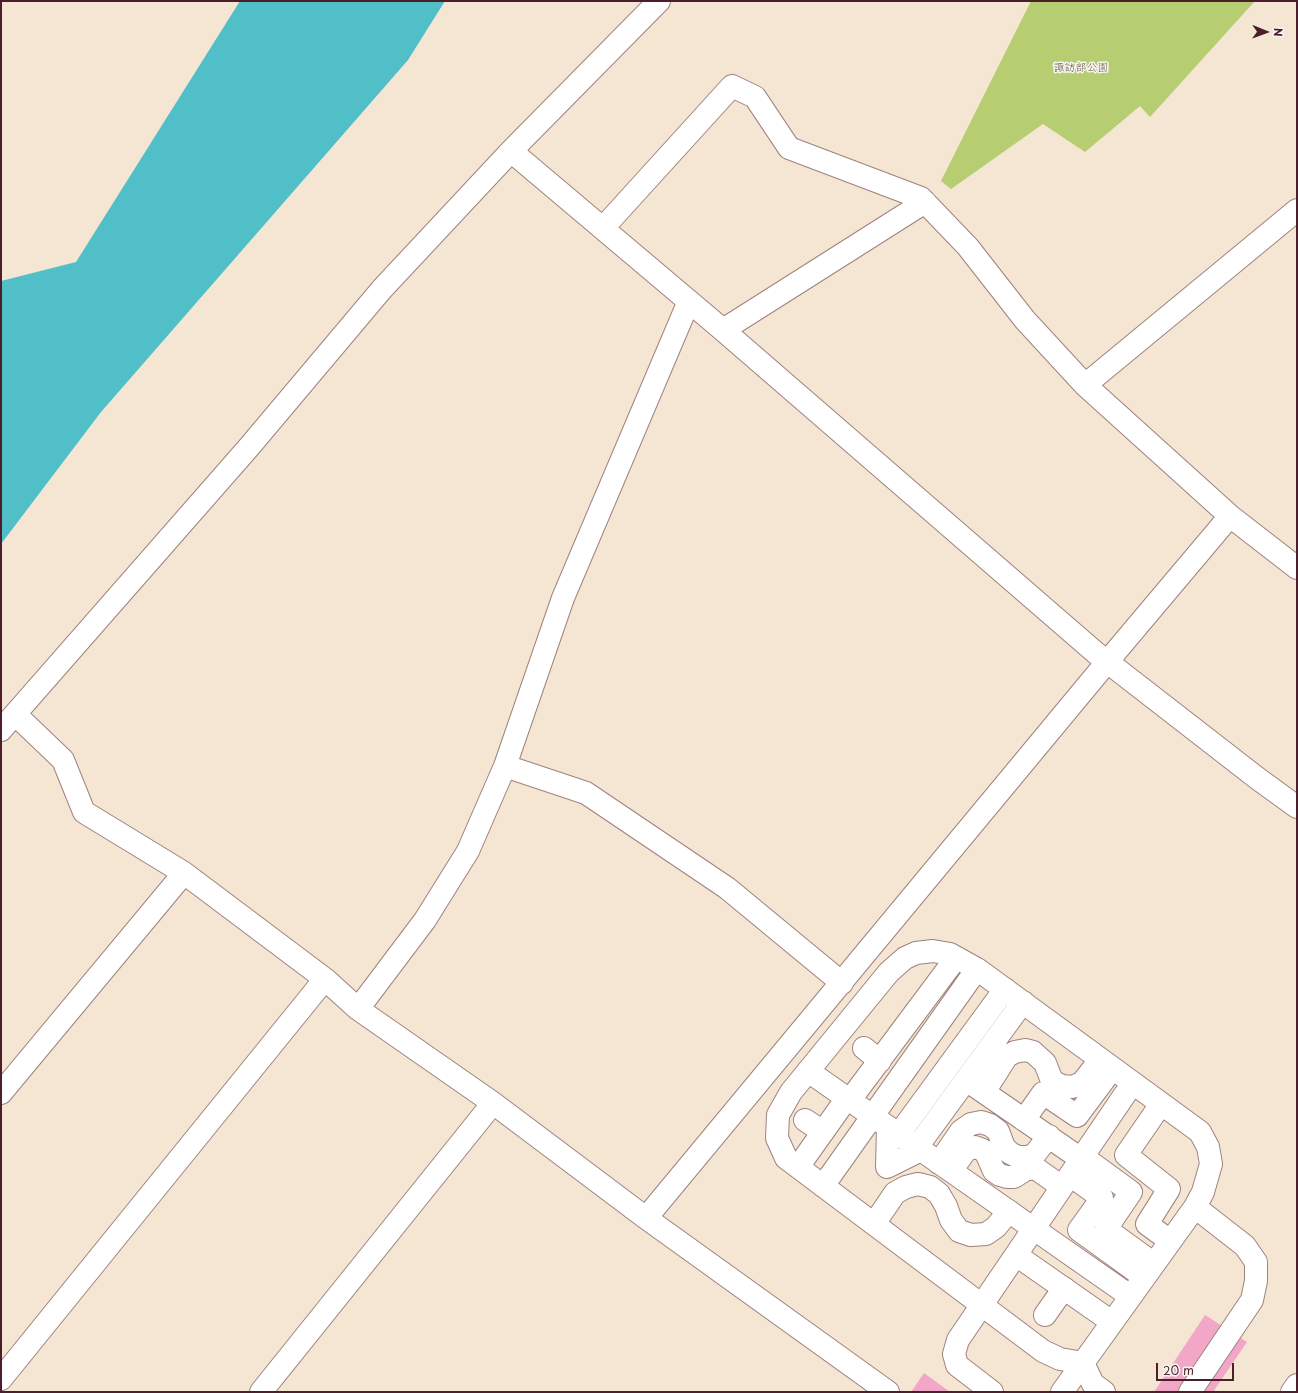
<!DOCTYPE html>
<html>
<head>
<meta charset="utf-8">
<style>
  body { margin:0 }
  #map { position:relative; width:1298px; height:1393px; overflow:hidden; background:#f4e6d2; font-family:"Playpen Sans",sans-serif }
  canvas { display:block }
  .frame { position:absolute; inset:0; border:2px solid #4a1f2b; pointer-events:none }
  .north { position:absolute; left:1246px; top:12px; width:40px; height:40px; -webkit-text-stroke:3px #f6f6f2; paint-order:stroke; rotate:91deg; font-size:11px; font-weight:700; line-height:16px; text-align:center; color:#4a1f2b }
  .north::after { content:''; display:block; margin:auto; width:14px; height:18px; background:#4a1f2b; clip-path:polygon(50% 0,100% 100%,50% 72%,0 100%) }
  .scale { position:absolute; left:1156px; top:1363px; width:78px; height:18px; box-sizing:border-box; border:2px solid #4a1f2b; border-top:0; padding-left:5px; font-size:12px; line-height:14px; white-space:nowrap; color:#4a1f2b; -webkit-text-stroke:3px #f6f6f2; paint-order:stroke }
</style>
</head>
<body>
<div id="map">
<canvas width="1298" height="1393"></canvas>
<div class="frame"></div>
<div class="north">N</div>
<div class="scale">20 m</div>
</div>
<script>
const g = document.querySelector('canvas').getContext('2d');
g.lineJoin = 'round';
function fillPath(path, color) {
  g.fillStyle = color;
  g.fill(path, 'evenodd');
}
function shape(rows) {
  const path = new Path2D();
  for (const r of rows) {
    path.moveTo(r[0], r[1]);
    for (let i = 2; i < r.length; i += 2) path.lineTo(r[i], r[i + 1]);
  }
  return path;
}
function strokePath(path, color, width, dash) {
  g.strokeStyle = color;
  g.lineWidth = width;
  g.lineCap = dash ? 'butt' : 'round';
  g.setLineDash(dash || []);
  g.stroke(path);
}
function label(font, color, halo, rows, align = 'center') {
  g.font = font + ' "Playpen Sans","Klee One",sans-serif';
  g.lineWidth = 3;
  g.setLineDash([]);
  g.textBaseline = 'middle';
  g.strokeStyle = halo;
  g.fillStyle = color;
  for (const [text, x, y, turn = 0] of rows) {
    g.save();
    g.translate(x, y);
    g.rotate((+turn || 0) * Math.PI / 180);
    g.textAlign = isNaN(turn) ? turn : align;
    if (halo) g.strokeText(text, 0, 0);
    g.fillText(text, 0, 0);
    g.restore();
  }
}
const green = shape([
  [1031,1,1255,1,1150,117,1140,106,1085,152,1043,124,951,189,941,181]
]);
const water = shape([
  [240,1,445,1,408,60,101,412,1,544,1,281,76,262]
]);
const building = shape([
  [1205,1315,1247,1342,1213,1392,1154,1392],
  [924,1373,950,1392,911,1392]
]);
const minor = shape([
  [511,151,723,330,1096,653,1257,778,1297,807],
  [603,228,732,86,755,97,789,148,921,198,968,247,1025,320,1085,385,1230,516,1297,568],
  [723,330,925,202],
  [1085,385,1297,210],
  [16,715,63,760,84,812,184,873,325,979,358,1009,493,1103,646,1218,888,1392],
  [1,730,249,447,382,289,511,151,659,1],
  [505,766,586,793,727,888,842,983],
  [933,951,950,954,977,969,1200,1132,1208,1147,1211,1164,1203,1192,1195,1207,1083,1363,1060,1359,1043,1351,786,1158,777,1138,778,1115,791,1092,889,972,905,958,916,953,933,951],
  [358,1009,425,920,468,851,505,766,563,598,689,301],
  [864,1048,880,1061],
  [808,1071,1130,1296],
  [972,1084,1081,1159],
  [984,1092,1007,1056,1015,1052,1025,1050,1033,1052,1045,1063,1052,1081,1062,1086,1072,1087,1082,1083,1100,1060],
  [1,1093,184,873],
  [850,1100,956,958],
  [1161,1104,1126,1155,1169,1189,1147,1224,1170,1241],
  [805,1120,823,1132],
  [1024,1120,1043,1093,1077,1116,1112,1069],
  [888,1127,887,1167,921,1150],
  [899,1134,1005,989],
  [917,1147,1023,1002],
  [1083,1157,1131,1192,1106,1229,1154,1264],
  [939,1163,961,1131,971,1124,981,1122,990,1125,998,1131,1004,1147,1010,1153,1018,1157,1028,1157,1035,1154,1049,1136],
  [798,1167,847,1098],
  [951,1171,966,1150,975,1147,983,1150,987,1155,994,1171,1000,1175,1007,1177,1014,1177,1025,1170,1032,1168,1038,1170,1062,1187],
  [1070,1175,1102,1198,1079,1230,1144,1277],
  [823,1186,977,969],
  [646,1218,1107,662,1230,516],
  [874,1224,895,1193,906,1187,918,1184,930,1187,939,1194,946,1206,951,1220,959,1231,971,1235,986,1234,996,1227,1009,1211],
  [1016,1255,1112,1322],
  [1045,1315,1064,1288],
  [1083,1363,1093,1384,1104,1392],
  [1,1379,325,979],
  [261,1392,493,1103],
  [992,1392,957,1365,954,1354,958,1340,1132,1084],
  [1062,1392,1083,1363],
  [1190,1392,1252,1300,1256,1281,1256,1262,1245,1246,1195,1207],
  [1292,1392,1297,1385]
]);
const parkNames = [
  ["諏訪部公園",1081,68]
];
fillPath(green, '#b7cd71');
fillPath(water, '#51bfc7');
fillPath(building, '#f2a7c8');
strokePath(minor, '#9f827e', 24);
strokePath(minor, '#fff', 22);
label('11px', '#6b5340', '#f6f6f2', parkNames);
</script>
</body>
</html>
